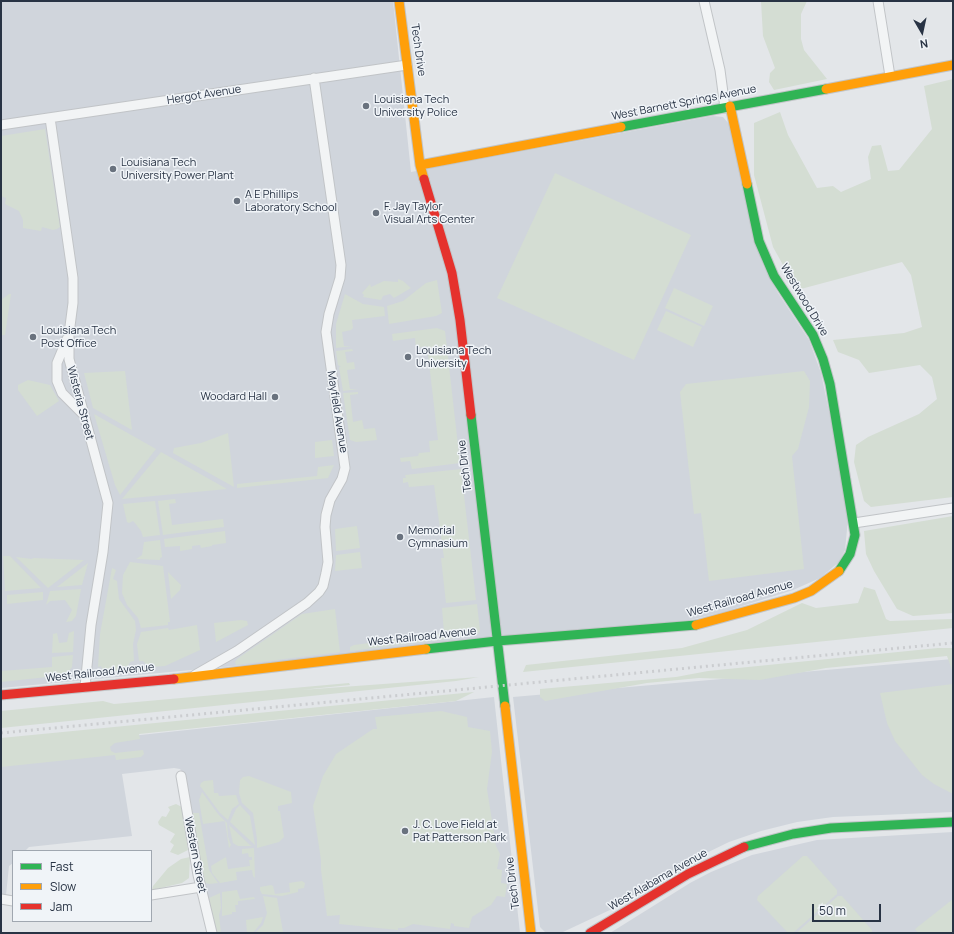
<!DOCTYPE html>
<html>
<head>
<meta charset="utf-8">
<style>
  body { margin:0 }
  #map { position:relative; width:954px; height:934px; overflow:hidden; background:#e3e6e9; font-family:Manrope,sans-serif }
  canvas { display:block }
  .frame { position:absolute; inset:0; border:2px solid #283344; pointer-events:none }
  .legend { position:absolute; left:12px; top:850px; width:140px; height:72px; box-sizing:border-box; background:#f0f4f8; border:1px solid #a0a7b0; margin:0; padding:5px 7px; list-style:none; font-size:12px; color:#283344 }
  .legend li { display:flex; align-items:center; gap:8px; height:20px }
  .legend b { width:20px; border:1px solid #a0a7b0 }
  .north { position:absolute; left:902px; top:12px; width:40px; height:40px; -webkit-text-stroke:3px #f0f4f8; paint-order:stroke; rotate:171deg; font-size:11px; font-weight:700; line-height:16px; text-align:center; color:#283344 }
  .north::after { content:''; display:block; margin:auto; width:14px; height:18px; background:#283344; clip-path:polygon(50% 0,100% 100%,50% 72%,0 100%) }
  .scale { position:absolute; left:812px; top:904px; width:69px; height:18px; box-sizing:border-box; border:2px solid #283344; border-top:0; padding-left:5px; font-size:12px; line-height:14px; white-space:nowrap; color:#283344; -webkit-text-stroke:3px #f0f4f8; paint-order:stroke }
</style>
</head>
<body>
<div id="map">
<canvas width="954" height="934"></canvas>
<div class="frame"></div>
<ul class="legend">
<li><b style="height:5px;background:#30b455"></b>Fast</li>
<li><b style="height:5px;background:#ff9f0a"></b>Slow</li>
<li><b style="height:5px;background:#e5322d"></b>Jam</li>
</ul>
<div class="north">N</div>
<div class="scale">50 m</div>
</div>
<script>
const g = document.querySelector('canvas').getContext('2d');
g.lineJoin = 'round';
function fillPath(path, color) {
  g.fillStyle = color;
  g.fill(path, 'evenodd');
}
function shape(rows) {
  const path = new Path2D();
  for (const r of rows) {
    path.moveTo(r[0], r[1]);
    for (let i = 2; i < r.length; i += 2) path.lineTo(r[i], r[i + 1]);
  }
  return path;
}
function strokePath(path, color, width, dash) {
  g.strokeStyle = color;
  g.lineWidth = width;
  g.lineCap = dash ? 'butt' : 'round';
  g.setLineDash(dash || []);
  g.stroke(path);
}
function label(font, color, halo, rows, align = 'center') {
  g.font = font + ' Manrope,sans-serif';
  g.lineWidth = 3;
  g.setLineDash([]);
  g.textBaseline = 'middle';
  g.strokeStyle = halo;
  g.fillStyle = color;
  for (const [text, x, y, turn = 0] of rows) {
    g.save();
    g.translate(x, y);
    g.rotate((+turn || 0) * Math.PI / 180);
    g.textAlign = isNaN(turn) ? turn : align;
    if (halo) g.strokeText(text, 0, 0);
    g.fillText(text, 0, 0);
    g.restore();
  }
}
const built = shape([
  [1,1,393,1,411,172,713,116,723,117,729,124,758,250,764,267,778,293,809,340,821,373,838,455,848,519,845,550,839,562,820,578,793,590,723,612,690,620,625,626,497,641,1,688],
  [953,659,953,812,833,817,797,822,761,831,729,842,694,859,659,878,612,909,563,932,546,933,540,927,513,697],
  [494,697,520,933,215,933,203,883,184,774,180,769,174,768,122,774,132,836,29,847,25,851,13,851,13,863,9,866,6,895,1,894,1,750],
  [953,832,953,933,610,933,690,883,711,872,752,855,817,840]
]);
const green = shape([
  [761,1,807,1,801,14,801,39,804,50,827,79,774,90,769,82,770,73,775,68,763,36],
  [953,79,953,497,871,507,864,501,854,462,856,445,868,437,919,414,937,399,932,377,920,365,869,373,859,360,838,352,833,340,904,333,922,327,911,275,902,262,797,290,773,247,754,175,754,123,780,112,788,135,817,188,833,186,841,192,871,179,868,157,872,146,881,145,888,171,899,170,932,129,924,86],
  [45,129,60,227,57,229,53,230,42,227,41,231,23,228,23,220,19,211,5,204,6,198,1,196,1,136],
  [555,173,691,235,634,360,497,298],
  [398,279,403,281,411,288,394,298,390,294,383,296,381,300,363,297,364,295,362,293,370,284,371,287,384,281,398,282],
  [437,280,442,313,436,316,389,324,387,306,403,301,426,283],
  [674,288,713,306,704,326,665,308],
  [9,294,11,294,5,335,1,335,1,300],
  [345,294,363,304,384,307,385,316,352,320,353,328,351,330,342,332,344,346,352,346,336,348,336,324],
  [666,311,702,327,693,347,657,330],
  [437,328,445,331,460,463,412,469,410,461,401,462,400,458,418,456,419,453,430,452,429,441,438,440,427,346,416,348,415,338,393,341,392,334],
  [352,349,353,351,345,352,347,363,354,362,355,369,347,370,350,389,358,389,343,391,339,367,341,367,338,365,336,351],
  [125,371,132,430,93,408,84,373],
  [804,371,810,381,809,407,798,449,792,456,804,569,709,581,701,513,694,514,680,392,686,384],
  [28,380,50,385,59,401,37,416,18,390,18,385],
  [358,392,358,394,350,395,353,422,362,420,364,429,375,428,377,440,356,442,350,440,343,393],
  [94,414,156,449,120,495,115,485],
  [228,433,234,487,173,453,174,448,201,443],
  [332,440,334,456,315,458,315,442],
  [161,452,227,489,122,499],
  [334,465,328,478,237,488,237,484,317,476,318,467],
  [461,469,476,600,446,603,441,558,444,558,434,485,409,487,408,482,403,483,403,478,406,478,405,475],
  [175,499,176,503,169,504,172,525,223,519,224,527,163,535,158,501],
  [155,501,160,535,143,537,141,531,135,523,133,521,129,523,127,522,123,504],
  [953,516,953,613,913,616,897,609,874,571,866,554,864,531],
  [357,526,360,548,336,551,335,529],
  [225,531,226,543,212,545,212,546,201,548,200,545,192,546,192,549,180,551,180,546,165,547,164,539],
  [160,540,162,557,160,558,160,560,136,559,142,555,144,542],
  [360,552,362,568,335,571,336,555],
  [3,556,10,556,41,588,5,591],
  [16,557,32,559,33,558,84,560,48,588],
  [130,562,163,566,170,622,168,622,168,625,141,628,138,618,127,605,122,593,123,575],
  [88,563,82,585,57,587],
  [112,568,116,570,113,579,117,581,119,599,135,621,136,630,133,644,134,661,130,662,128,666,126,666,126,670,106,672,103,671,101,666,98,667,100,634],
  [168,572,181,585,180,590,171,599],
  [864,587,875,590,886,619,890,621,953,619,953,628,523,672,526,665,682,648,747,630,802,603,816,608,858,603],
  [81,589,76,616,72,621,66,622,72,610,65,600,50,601,46,605,50,591],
  [43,592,43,600,7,604,7,595],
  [477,604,480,631,477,635,350,651,350,647,354,645,444,633,442,608],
  [335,609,340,652,236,665,235,662,237,659,302,614],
  [241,620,247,621,248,625,216,642,214,623],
  [197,625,200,650,165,666,149,667,143,661,139,661,137,644,141,632,168,628,169,630],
  [74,631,73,652,52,653,53,634,57,633,59,643,67,642,69,633],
  [938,648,953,648,953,673,947,656,826,668,760,680,699,678,647,683,545,701,540,697,540,689,676,677,708,671],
  [73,655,72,667,66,675,1,682,1,671,52,667,52,657],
  [479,677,456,681,1,728,1,711,103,701,114,704,349,683,350,685,301,690],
  [953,684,953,794,934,784,922,775,895,741,887,723,880,693],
  [474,692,456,701,139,734,140,739,115,743,110,747,111,751,115,753,143,750,144,754,141,757,116,760,115,755,1,767,1,738],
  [441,711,467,717,468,727,490,731,492,752,487,789,496,846,500,854,497,869,502,870,501,883,507,884,505,897,497,896,491,905,472,917,469,928,454,926,454,924,451,923,450,929,413,924,404,928,398,928,398,930,339,924,340,915,327,916,321,870,321,860,313,806,323,776,336,754,373,729,377,729,375,717],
  [249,776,291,792,292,803,278,806,278,811,280,811,284,837,279,842,257,848,257,839,253,813,242,803,239,793,240,780,243,777],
  [213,780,214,793,218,793,219,796,236,795,239,804,232,809,228,820,220,813,200,786,201,783,204,781],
  [202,792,218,814,227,823,228,837,231,845,229,848,225,821,203,824,199,800],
  [176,804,182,807,188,850,178,855,170,852,174,845,170,842,175,834,159,825,158,822,162,816,166,817,170,810,168,807],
  [240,805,250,816,255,845,230,822,236,809],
  [193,813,199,813,209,870,218,883,209,884,203,882,192,815],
  [229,825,250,845,252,846,238,846,233,843],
  [254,848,255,878,253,876,252,870,236,872,237,880,220,883,212,873,211,866,226,857,228,869,250,866,249,860,252,860,252,857,249,857,248,853,242,854,242,849],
  [803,856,807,856,837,890,837,894,793,933,788,933,757,900,758,896],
  [190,857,189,878,182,883,152,890,153,886,168,868,181,859],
  [302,881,305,883,304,888,298,889,298,892,282,896,262,894,260,890,260,887,271,885,273,886,275,894,290,892,289,883],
  [237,890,240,899,254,897,255,899,238,901,238,905,235,905,236,912,232,912,232,914,222,916,222,892],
  [220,893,221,908,219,915,221,933,215,933,209,898],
  [263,896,277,898,283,932,255,933,263,925,267,913],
  [838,896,842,896,872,930,872,933,796,933],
  [953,899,953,933,918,933,915,929],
  [263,917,261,923,253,933,247,933,246,920]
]);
const street = shape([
  [704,1,720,70,725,108],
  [878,1,890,76],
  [50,118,73,278,73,303,69,334,69,359,108,503,103,552,91,625,85,687],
  [1,125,407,65],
  [67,339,57,363,57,381,62,393,82,413],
  [854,523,953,508],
  [195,675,237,651,307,603,319,592,323,586,326,573,328,562,325,527,326,515,330,500,342,479,345,468,326,332,329,314,340,278,341,265,314,78],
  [181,776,198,875,212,933],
  [151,895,201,887],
  [1,899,13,901]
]);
const fast = shape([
  [621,127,826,89],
  [747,184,759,241,774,276,813,335,823,359,830,384,855,535,850,554,839,571],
  [471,415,505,706],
  [426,649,497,641,696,625],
  [744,847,793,834,831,828,953,822]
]);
const slow = shape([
  [399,1,420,165,424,179],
  [826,89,953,65],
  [730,106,747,184],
  [420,165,621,127],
  [696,625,794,598,811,591,839,571],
  [174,679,426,649],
  [505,706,531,933]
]);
const jam = shape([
  [424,179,452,273,460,320,471,415],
  [1,695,174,679],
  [590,933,688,874,744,847]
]);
const rail = shape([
  [1,733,953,643]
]);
const markers = [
  [366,106,4,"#69727e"],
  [113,169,4,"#69727e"],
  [237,201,4,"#69727e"],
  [376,213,4,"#69727e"],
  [33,337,4,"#69727e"],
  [408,357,4,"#69727e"],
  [275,397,4,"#69727e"],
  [400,537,4,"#69727e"],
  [405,831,4,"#69727e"]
];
const streetNames = [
  ["Tech Drive",418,50,82],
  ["Hergot Avenue",204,95,-9],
  ["West Barnett Springs Avenue",684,103,-11],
  ["Westwood Drive",804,300,59],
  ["Wisteria Street",80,403,75],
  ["Mayfield Avenue",337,412,81],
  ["Tech Drive",465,466,-97],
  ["West Railroad Avenue",740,599,-16],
  ["West Railroad Avenue",422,637,-6],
  ["West Railroad Avenue",100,673,-6],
  ["Western Street",195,855,79],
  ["West Alabama Avenue",658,880,-30],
  ["Tech Drive",513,883,-97]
];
const poiNames = [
  ["Louisiana Tech",374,100],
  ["University Police",374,113],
  ["Louisiana Tech",121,163],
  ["University Power Plant",121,176],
  ["A E Phillips",245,195],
  ["Laboratory School",245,208],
  ["F. Jay Taylor",384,207],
  ["Visual Arts Center",384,220],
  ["Louisiana Tech",41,331],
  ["Post Office",41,344],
  ["Louisiana Tech",416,351],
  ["University",416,364],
  ["Woodard Hall",267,397,"right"],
  ["Memorial",408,531],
  ["Gymnasium",408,544],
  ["J. C. Love Field at",413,825],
  ["Pat Patterson Park",413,838]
];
fillPath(built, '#d0d5dc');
fillPath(green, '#d4ddd3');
strokePath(street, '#c1c4c7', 11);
strokePath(fast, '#c1c4c7', 11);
strokePath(slow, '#c1c4c7', 11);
strokePath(jam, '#c1c4c7', 11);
strokePath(street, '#f2f4f5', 9);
strokePath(fast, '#30b455', 9);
strokePath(slow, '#ff9f0a', 9);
strokePath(jam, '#e5322d', 9);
strokePath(rail, '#cbcdd0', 3, [2, 4]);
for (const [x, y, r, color] of markers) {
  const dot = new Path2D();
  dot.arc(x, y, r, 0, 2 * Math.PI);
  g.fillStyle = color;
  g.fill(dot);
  strokePath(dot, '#f0f4f8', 1.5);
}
label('11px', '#283344', '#f0f4f8', streetNames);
label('11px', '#283344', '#f0f4f8', poiNames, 'left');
</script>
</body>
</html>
